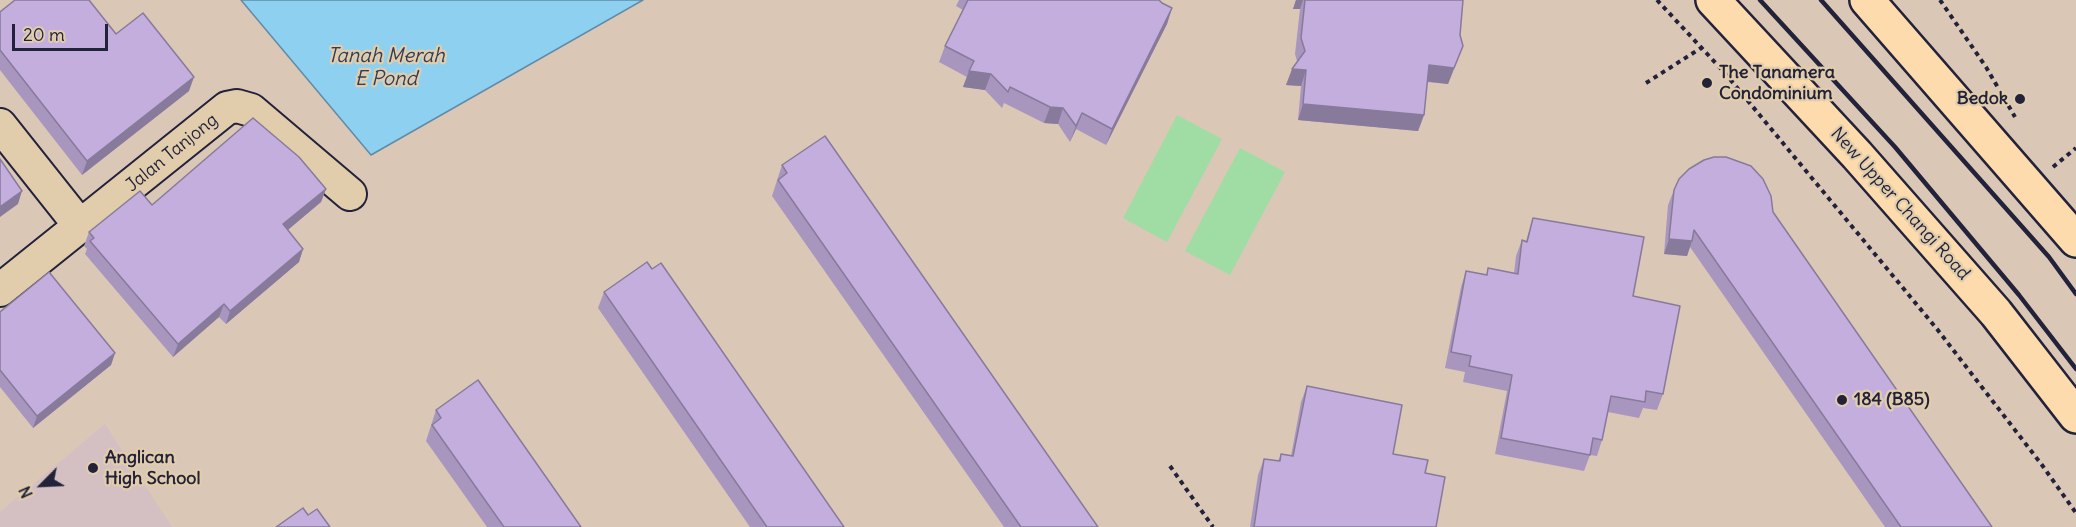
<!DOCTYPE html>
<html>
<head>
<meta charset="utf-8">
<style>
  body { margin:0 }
  #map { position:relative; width:2076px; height:527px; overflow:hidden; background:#dbc7b6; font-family:Delius,sans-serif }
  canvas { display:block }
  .north { position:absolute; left:12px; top:455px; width:60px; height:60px; -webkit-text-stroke:4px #e1cdac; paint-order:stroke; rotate:246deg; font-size:16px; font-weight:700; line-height:24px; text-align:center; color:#22223b }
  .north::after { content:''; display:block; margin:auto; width:21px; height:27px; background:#22223b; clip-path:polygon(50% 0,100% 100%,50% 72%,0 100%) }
  .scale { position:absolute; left:12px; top:24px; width:96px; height:27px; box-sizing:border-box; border:3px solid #22223b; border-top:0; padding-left:8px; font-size:18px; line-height:21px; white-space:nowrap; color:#22223b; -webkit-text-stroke:4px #e1cdac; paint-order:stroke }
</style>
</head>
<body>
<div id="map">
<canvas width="2076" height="527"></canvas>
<div class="north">N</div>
<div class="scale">20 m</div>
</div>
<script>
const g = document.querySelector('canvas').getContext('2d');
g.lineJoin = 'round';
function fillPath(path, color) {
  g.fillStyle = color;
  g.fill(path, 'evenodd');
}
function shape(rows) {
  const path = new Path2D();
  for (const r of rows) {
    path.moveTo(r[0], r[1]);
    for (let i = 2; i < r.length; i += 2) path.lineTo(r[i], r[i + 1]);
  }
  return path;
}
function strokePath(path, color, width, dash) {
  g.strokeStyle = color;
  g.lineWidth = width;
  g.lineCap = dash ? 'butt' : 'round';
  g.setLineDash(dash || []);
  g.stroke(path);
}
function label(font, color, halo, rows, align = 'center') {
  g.font = font + ' Delius,sans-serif';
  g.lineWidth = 4.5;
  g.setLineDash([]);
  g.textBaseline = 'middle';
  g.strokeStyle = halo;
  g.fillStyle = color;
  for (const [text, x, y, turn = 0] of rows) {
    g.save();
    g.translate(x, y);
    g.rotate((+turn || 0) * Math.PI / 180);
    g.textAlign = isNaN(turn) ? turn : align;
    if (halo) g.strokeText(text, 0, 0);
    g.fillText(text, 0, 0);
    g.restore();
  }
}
const built = shape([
  [105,424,172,527,0,527,0,512]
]);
const green = shape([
  [1177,115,1222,139,1167,242,1123,218],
  [1240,148,1285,172,1230,275,1185,251]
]);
const water = shape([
  [241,0,643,0,371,155,241,0]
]);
const path = shape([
  [1657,0,1724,72,1937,329,2042,465,2076,513],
  [1940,0,1986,67,2015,117],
  [1646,83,1701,48],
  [2053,167,2076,148],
  [1170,466,1213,527]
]);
const minor = shape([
  [0,125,81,227],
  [0,290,227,108,237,106,251,110,350,194]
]);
const primary = shape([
  [1713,0,1857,155,1996,313,2076,416],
  [1867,0,2076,240]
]);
const rail = shape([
  [1760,0,1895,147,2019,295,2076,369],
  [1821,0,2049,257,2076,294]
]);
const wall = shape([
  [959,0,1159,0,1162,3,1172,8,1167,24,1106,145,1076,129,1070,142,1058,124,1044,123,1004,103,1002,108,985,90,963,87,967,77,939,62,945,46,963,10,956,6],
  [1296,0,1463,0,1460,35,1463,46,1448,84,1427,82,1424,115,1418,131,1298,120,1301,86,1286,85,1297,61,1295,54,1300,9,1293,9],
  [0,12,116,34,189,91,82,175,0,70],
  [782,165,1098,527,1004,527,772,196],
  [326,189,321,202,288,230,303,249,299,262,226,324,219,317,173,357,85,254,87,249,84,246,89,232,152,205],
  [1674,190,1773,212,1992,527,1885,527,1690,247,1687,256,1664,254,1668,205],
  [1533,218,1633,296,1663,394,1657,410,1643,408,1639,418,1608,412,1602,440,1597,456,1590,455,1584,471,1495,454,1507,391,1463,382,1465,372,1445,368,1461,287,1466,271,1486,275,1488,268,1514,273,1516,256,1522,240,1526,241],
  [604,292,844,527,750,527,598,308],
  [0,312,115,353,111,365,33,428,0,387],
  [1307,386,1393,454,1425,473,1436,527,1250,527,1258,475,1264,459,1278,461,1281,454,1291,456,1301,402],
  [436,410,581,527,487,527,426,441]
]);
const shadedWall = shape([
  [1296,0,1303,0,1300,9,1293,9],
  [1172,8,1167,24,1106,145,1112,129],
  [1463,46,1448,84,1423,81,1429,65],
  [1292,69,1306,70,1301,86,1286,85],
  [969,71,991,74,985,90,963,87],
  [194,77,189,91,82,175,87,161],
  [1303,104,1424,115,1418,131,1298,120],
  [1050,107,1063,108,1058,124,1044,123],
  [1082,113,1076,129,1070,142,1076,126],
  [326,189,321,202,278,238,283,224],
  [22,191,18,204,0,217,0,207],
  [1669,239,1692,241,1687,256,1664,254],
  [303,249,299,262,226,324,230,311],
  [224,304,219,317,173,357,178,344],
  [115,353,111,365,33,428,37,416]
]);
const building = shape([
  [15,0,89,0,116,34,143,13,194,77,87,161,0,50,0,12,15,0],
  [968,0,1159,0,1162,3,1172,8,1112,129,1082,113,1076,126,1063,108,1050,107,1010,87,1008,92,991,74,969,71,974,61,945,46,968,0],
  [1305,0,1463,0,1460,35,1463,46,1454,68,1429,65,1424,115,1303,104,1306,70,1292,69,1305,51,1301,38,1305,0],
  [253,118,299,157,326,189,283,224,303,249,230,311,224,304,178,344,90,241,94,238,89,232,140,191,152,205,253,118],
  [825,136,1098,527,1021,527,778,180,787,173,782,165,825,136],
  [1714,157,1726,157,1751,166,1763,179,1771,196,1773,212,1992,527,1901,527,1694,230,1692,241,1669,239,1674,190,1679,179,1689,169,1704,160,1714,157],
  [0,159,22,191,0,207,0,159],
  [1533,218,1644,237,1633,296,1680,306,1663,394,1646,391,1645,402,1611,396,1602,440,1593,438,1590,455,1501,438,1512,375,1469,366,1471,356,1451,352,1466,271,1487,275,1488,268,1518,274,1522,240,1527,242,1533,218],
  [647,262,652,269,661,263,844,527,767,527,604,292,647,262],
  [49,272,115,353,37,416,0,370,0,312,49,272],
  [478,380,581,527,504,527,432,425,441,418,436,410,478,380],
  [1307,386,1402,405,1393,454,1428,460,1425,473,1445,477,1436,527,1254,527,1264,459,1280,461,1281,454,1293,456,1307,386],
  [303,508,308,515,317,509,330,527,276,527,303,508]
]);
const markers = [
  [1707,83,6,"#22223b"],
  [2020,99,6,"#22223b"],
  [1842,400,6,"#22223b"],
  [93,468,6,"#22223b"]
];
const poiNames = [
  ["The Tanamera",1719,73],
  ["Condominium",1719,94],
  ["Bedok",2008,99,"right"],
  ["184 (B85)",1854,400],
  ["Anglican",105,458],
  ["High School",105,479]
];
const streetNames = [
  ["Jalan Tanjong",172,153,-39],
  ["New Upper Changi Road",1900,204,48]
];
const waterNames = [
  ["Tanah Merah",386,56],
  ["E Pond",386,79]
];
fillPath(built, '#d4c0c2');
fillPath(green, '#a0dda4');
fillPath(water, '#8dd0ef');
strokePath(water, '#628aa7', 1.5);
strokePath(minor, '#22223b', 36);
strokePath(primary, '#22223b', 38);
strokePath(path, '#22223b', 4, [4.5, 4.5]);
strokePath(minor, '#e1cdac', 32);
strokePath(primary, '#fedbac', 33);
strokePath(rail, '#22223b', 4.5);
fillPath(wall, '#a896bf');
fillPath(shadedWall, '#887a9b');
fillPath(building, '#c3aede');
strokePath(building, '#887a9b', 1.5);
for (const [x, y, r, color] of markers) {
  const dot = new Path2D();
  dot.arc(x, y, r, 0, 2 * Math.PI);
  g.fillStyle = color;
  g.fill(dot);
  strokePath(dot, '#e1cdac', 2);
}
label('bold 18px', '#22223b', '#e1cdac', poiNames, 'left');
label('18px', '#22223b', '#e1cdac', streetNames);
label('italic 20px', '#323c56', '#e1cdac', waterNames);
</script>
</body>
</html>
